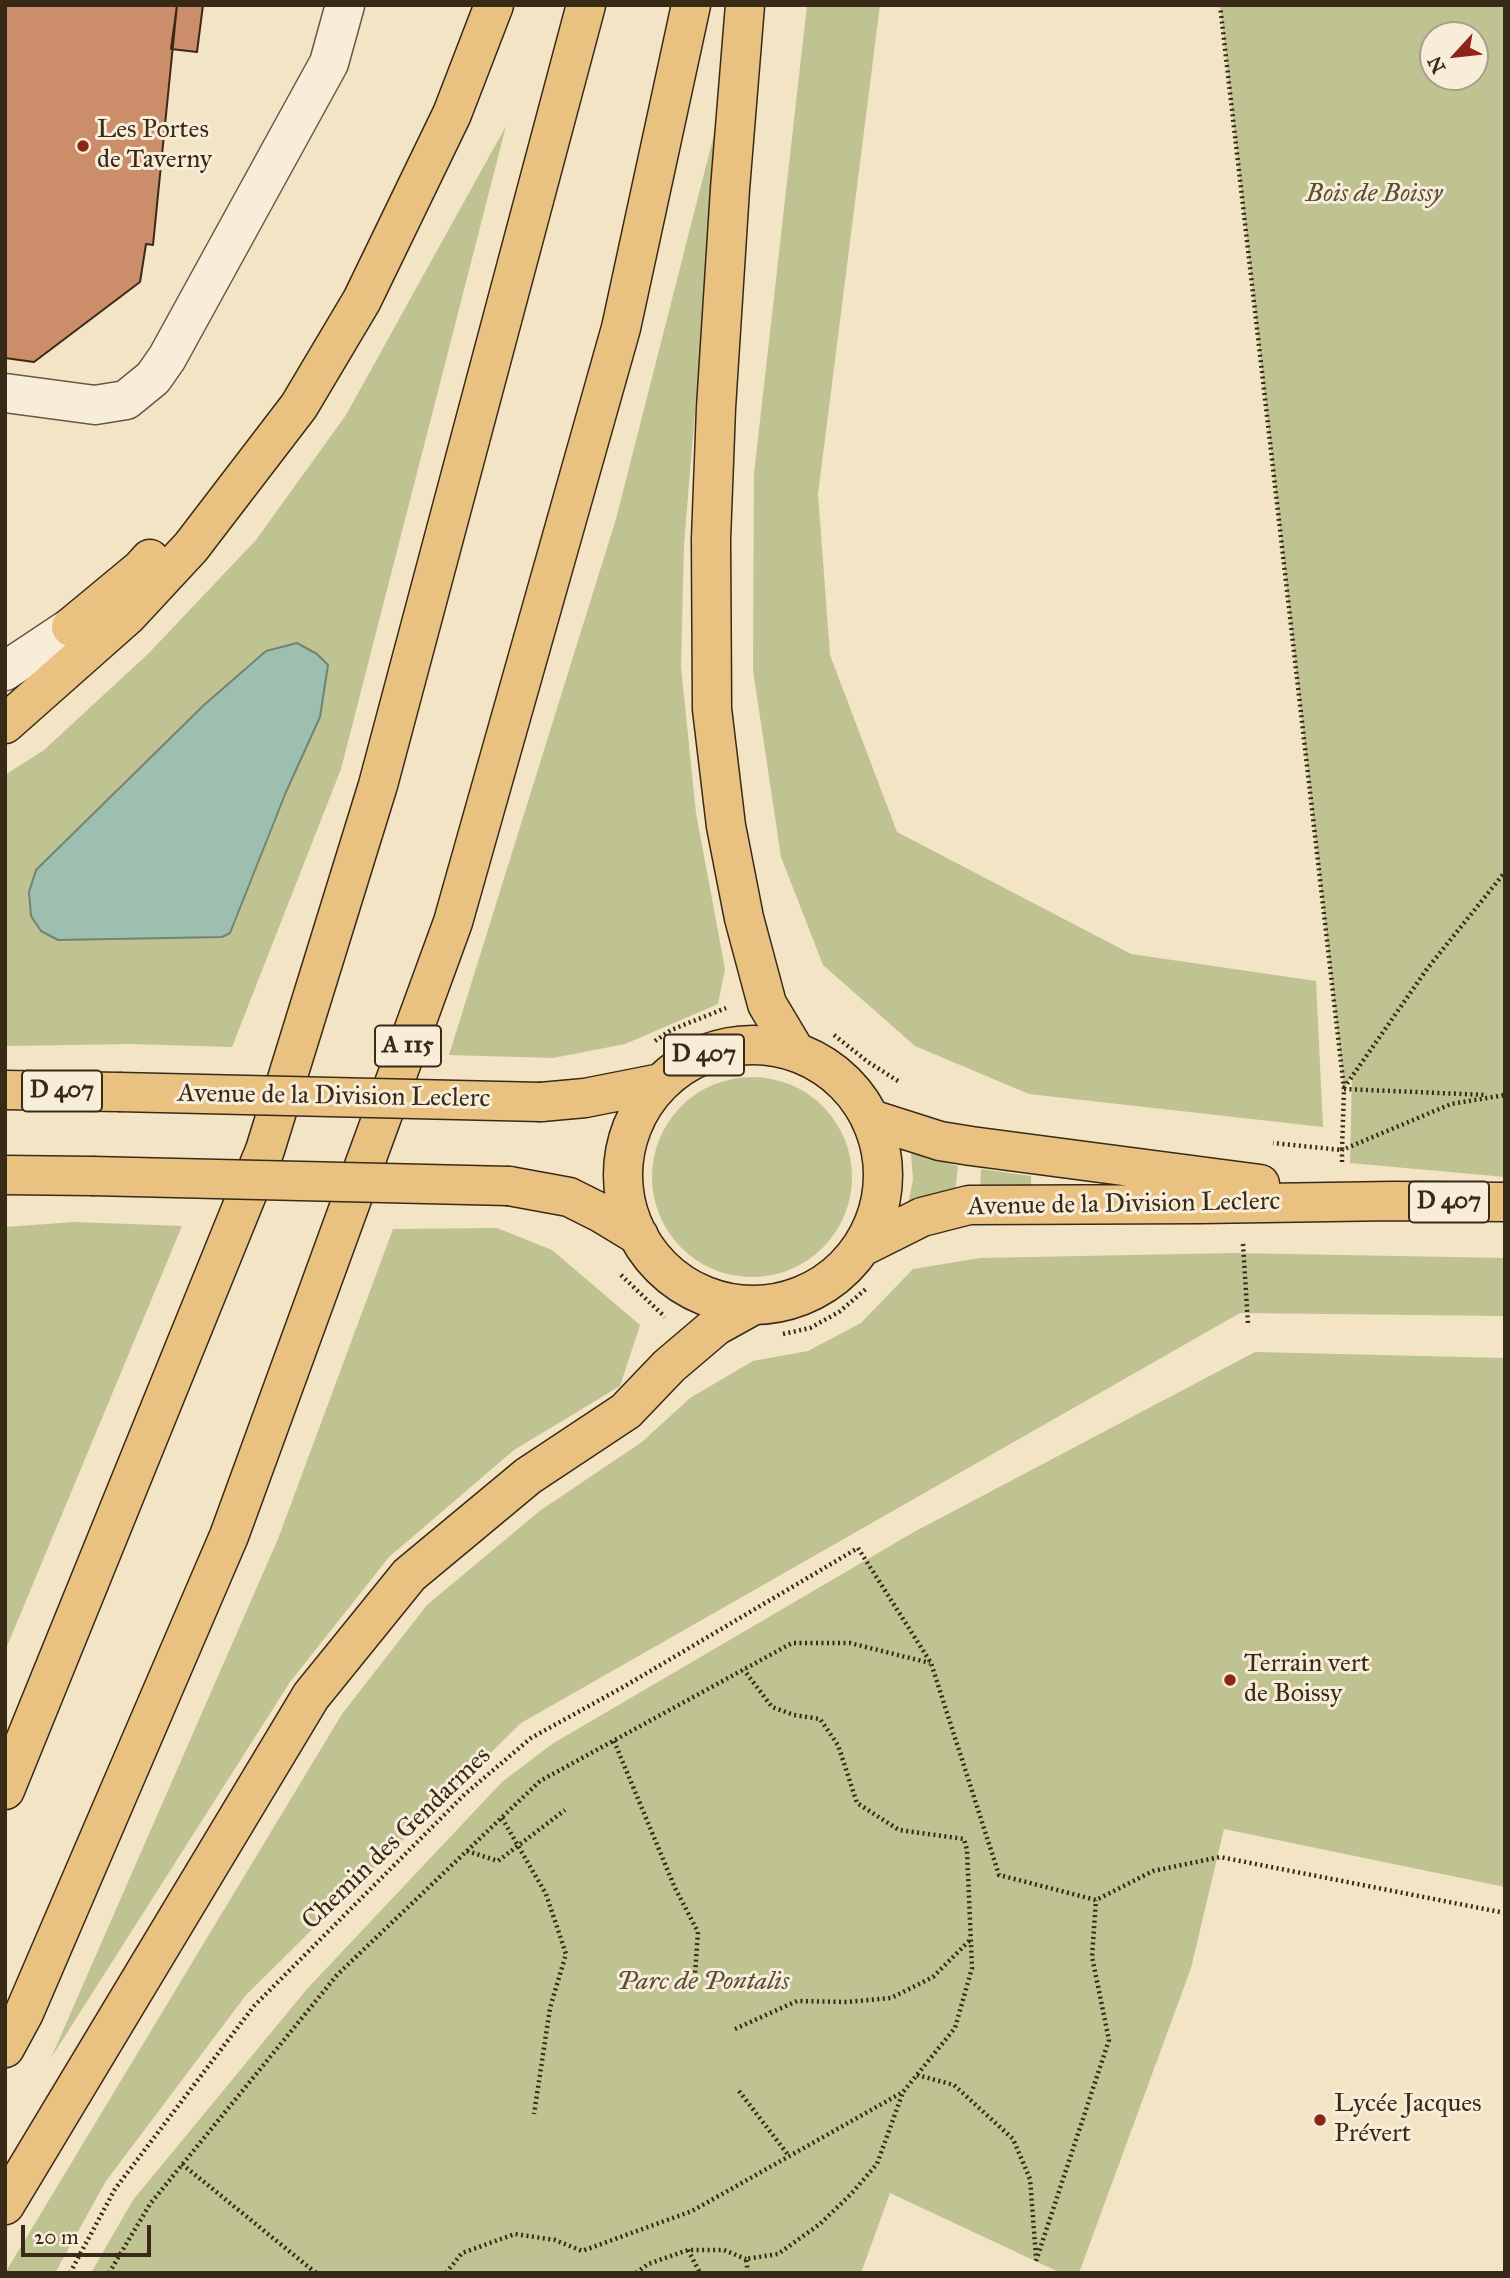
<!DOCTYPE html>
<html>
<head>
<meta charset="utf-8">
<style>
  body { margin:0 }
  #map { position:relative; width:1510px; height:2278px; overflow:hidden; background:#f2e4c4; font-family:"IM FELL Great Primer",serif }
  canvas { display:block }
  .frame { position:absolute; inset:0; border:7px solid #392917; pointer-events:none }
  .north { position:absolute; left:1419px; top:21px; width:70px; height:70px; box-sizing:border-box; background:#f7edd9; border:2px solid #ab9f8b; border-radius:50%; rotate:243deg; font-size:19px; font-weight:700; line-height:28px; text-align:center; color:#392917 }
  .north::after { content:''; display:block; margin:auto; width:24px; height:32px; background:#8f2418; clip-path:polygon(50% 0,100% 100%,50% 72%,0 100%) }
  .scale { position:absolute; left:21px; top:2225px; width:130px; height:32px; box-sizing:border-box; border:4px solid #392917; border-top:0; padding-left:9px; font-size:21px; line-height:24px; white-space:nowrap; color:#392917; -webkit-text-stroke:5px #f7edd9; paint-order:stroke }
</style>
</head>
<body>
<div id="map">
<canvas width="1510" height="2278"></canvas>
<div class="frame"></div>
<div class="north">N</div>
<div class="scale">20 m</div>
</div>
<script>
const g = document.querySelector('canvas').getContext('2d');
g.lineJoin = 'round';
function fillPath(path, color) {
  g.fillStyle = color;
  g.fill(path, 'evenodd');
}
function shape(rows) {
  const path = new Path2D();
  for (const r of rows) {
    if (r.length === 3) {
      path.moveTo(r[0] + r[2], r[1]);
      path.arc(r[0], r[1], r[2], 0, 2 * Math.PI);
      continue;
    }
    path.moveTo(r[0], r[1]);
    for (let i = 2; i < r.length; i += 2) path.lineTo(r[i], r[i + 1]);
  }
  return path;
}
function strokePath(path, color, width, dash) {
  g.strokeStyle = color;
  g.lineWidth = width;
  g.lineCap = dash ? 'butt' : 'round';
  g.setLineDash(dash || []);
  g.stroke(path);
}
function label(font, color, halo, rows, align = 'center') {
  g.font = font + ' "IM FELL Great Primer",serif';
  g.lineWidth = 6;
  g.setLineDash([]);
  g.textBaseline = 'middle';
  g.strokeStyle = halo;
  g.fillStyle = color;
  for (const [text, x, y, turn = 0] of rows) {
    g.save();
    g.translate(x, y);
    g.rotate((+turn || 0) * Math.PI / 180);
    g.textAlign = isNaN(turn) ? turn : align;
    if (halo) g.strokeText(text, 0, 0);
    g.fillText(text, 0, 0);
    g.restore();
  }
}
const green = shape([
  [807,5,880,5,818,494,830,655,897,832,1131,954,1316,981,1323,1127,1029,1094,915,1046,823,965,781,857,753,670,754,474],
  [1220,5,1505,5,1505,1177,1350,1163,1352,1075,1344,1089],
  [1433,35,1475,35,1475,77,1433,77],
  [720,111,684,544,681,667,696,813,725,969,718,1004,625,1044,553,1058,449,1055,616,519],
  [506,126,341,769,232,1047,132,1044,5,1046,5,775,44,750,148,654,256,540,346,415],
  [752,1177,100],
  [911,1153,958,1166,955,1194,907,1208,913,1180],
  [981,1169,1031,1176,1031,1192,980,1191],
  [75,1222,182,1226,5,1651,5,1227],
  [497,1228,552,1250,640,1325,620,1386,514,1450,389,1557,290,1682,51,2058,278,1539,393,1229],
  [1234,1253,1505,1258,1505,1316,1240,1313,521,1723,246,1995,106,2181,55,2273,5,2273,342,1714,427,1605,541,1510,642,1442,690,1398,753,1361,808,1351,861,1323,913,1269,980,1258],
  [1255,1352,1505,1358,1505,1887,1224,1829,1191,1968,1079,2273,1061,2273,890,2193,861,2273,91,2273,133,2200,307,1989,502,1782,552,1744,914,1532]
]);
const water = shape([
  [297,643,317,654,328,665,320,717,286,792,230,933,222,937,58,940,41,931,31,916,29,892,36,870,204,705,266,651,297,643]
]);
const building = shape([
  [5,5,177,5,153,245,146,244,140,282,34,362,5,358,5,5],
  [177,5,203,5,197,52,171,49,177,5]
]);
const path = shape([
  [1220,5,1344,1089,1342,1150,1273,1143],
  [834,1035,868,1062,898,1081],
  [655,1041,671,1030,726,1008],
  [1344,1088,1427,969,1505,872],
  [1344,1089,1487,1095],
  [1342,1162,1342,1150,1451,1104,1505,1095],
  [1243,1244,1248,1324],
  [621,1275,665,1317],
  [783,1334,810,1328,839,1312,866,1289],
  [614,1741,675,1888,698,1932,694,1987],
  [502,1818,546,1894,566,1954,550,2008,534,2114],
  [467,1851,498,1861,565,1810],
  [735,2029,797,2001,847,2002,891,1998,933,1977,970,1940],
  [917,2075,954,2085,1013,2139,1030,2179,1036,2257],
  [739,2091,789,2156],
  [182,2164,316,2273],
  [688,2250,700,2273],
  [1036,2261,1109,2040,1092,1957,1096,1900],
  [70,2273,115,2189,254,2006,465,1794,531,1738,625,1686,858,1548,931,1663,999,1875,1096,1900,1153,1871,1220,1857,1505,1913],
  [109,2273,150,2204,337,1975,540,1781,792,1643,850,1643,930,1663],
  [446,2273,462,2253,515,2234,555,2240,582,2251,692,2211,903,2092,955,2028,972,1968,967,1850,964,1839,899,1830,857,1803,838,1745,820,1719,794,1715,772,1707,744,1670],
  [636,2273,648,2264,688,2250,724,2250,746,2259],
  [748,2273,746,2259,778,2254,820,2224,851,2194,877,2164,903,2092]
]);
const minor = shape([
  [5,393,95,405,126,400,153,378,167,358,329,63,345,5],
  [5,671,71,627]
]);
const major = shape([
  [753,1175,130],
  [5,1090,119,1092],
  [541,1102,585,1098,661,1083],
  [871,1119,940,1141,971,1146,1260,1184],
  [5,1175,92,1176],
  [509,1186,569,1197,601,1213,639,1236],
  [862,1247,922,1217,969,1205,1200,1204,1394,1201,1505,1202]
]);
const highway = shape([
  [745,5,730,189,716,408,711,539,712,709,726,826,744,918,767,1004,795,1051],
  [71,627,141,569,150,559],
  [5,724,127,616,191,547,299,406,362,300,452,114,494,5],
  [5,1790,265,1150,378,785,586,5],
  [5,2048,24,2013,229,1536,453,922,621,328,691,5],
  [5,2205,311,1696,409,1575,528,1476,626,1411,669,1366,716,1326,752,1306]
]);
const majorBridge = shape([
  [119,1092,541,1102],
  [92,1176,509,1186]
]);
const markers = [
  [83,146,7,"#8f2418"],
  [1230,1680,7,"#8f2418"],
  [1320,2120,7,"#8f2418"]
];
const shields = [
  [408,1046,66],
  [704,1055,80],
  [62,1091,80],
  [1449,1202,80]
];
const shieldNames = [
  ["A 115",408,1046],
  ["D 407",704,1055],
  ["D 407",62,1091],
  ["D 407",1449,1202]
];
const poiNames = [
  ["Les Portes",97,131],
  ["de Taverny",97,161],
  ["Terrain vert",1244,1665],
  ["de Boissy",1244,1695],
  ["Lycée Jacques",1334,2105],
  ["Prévert",1334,2135]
];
const parkNames = [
  ["Bois de Boissy",1374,195],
  ["Parc de Pontalis",703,1983]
];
const streetNames = [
  ["Avenue de la Division Leclerc",334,1097,1],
  ["Avenue de la Division Leclerc",1124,1205,-1],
  ["Chemin des Gendarmes",397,1839,-44]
];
fillPath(green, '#bfc291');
fillPath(water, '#9cbfb0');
strokePath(water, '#748373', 2);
fillPath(building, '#cc8d6a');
strokePath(building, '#392917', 2);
strokePath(minor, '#675842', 41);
strokePath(major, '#392917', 41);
strokePath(highway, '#392917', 41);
strokePath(path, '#392917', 4.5, [2, 3.5]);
strokePath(minor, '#f7edd9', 38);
strokePath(major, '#e9c282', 38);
strokePath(highway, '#e9c282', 38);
strokePath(majorBridge, '#392917', 41, []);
strokePath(majorBridge, '#e9c282', 38);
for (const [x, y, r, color] of markers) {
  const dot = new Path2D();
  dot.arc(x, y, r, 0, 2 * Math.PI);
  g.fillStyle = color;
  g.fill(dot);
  strokePath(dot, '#f7edd9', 2.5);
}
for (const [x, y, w] of shields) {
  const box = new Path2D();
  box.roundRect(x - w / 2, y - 20.5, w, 41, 5);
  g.fillStyle = '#f7edd9';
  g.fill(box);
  strokePath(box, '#392917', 2);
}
label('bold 24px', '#392917', null, shieldNames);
label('26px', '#392917', '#f7edd9', poiNames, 'left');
label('italic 26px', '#5a4f36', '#f7edd9', parkNames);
label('26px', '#392917', '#f7edd9', streetNames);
</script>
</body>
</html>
